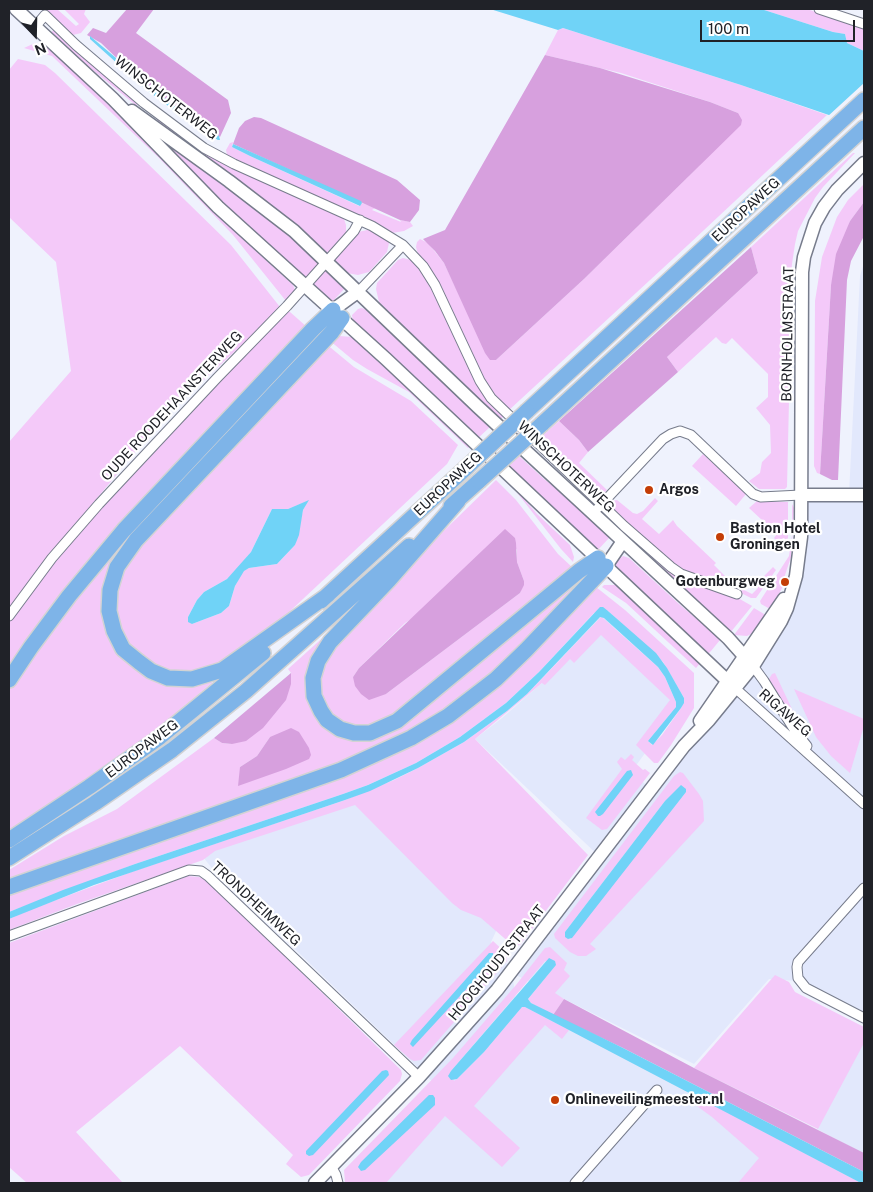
<!DOCTYPE html>
<html>
<head>
<meta charset="utf-8">
<style>
  body { margin:0 }
  #map { position:relative; width:873px; height:1192px; overflow:hidden; background:#eff2fd; font-family:"Public Sans",sans-serif }
  canvas { display:block }
  .frame { position:absolute; inset:0; border:10px solid #202228; pointer-events:none }
  .north { position:absolute; left:10px; top:10px; width:50px; height:50px; -webkit-text-stroke:4px #fff; paint-order:stroke; rotate:159deg; font-size:14px; font-weight:700; line-height:20px; text-align:center; color:#202228 }
  .north::after { content:''; display:block; margin:auto; width:18px; height:22px; background:#202228; clip-path:polygon(50% 0,100% 100%,50% 72%,0 100%) }
  .scale { position:absolute; left:700px; top:20px; width:155px; height:22px; box-sizing:border-box; border:2px solid #202228; border-top:0; padding-left:6px; font-size:15px; line-height:18px; white-space:nowrap; color:#202228; -webkit-text-stroke:4px #fff; paint-order:stroke }
</style>
</head>
<body>
<div id="map">
<canvas width="873" height="1192"></canvas>
<div class="frame"></div>
<div class="north">N</div>
<div class="scale">100 m</div>
</div>
<script>
const g = document.querySelector('canvas').getContext('2d');
g.lineJoin = 'round';
function fillPath(path, color) {
  g.fillStyle = color;
  g.fill(path, 'evenodd');
}
function shape(rows) {
  const path = new Path2D();
  for (const r of rows) {
    path.moveTo(r[0], r[1]);
    for (let i = 2; i < r.length; i += 2) path.lineTo(r[i], r[i + 1]);
  }
  return path;
}
function strokePath(path, color, width, dash) {
  g.strokeStyle = color;
  g.lineWidth = width;
  g.lineCap = dash ? 'butt' : 'round';
  g.setLineDash(dash || []);
  g.stroke(path);
}
function label(font, color, halo, rows, align = 'center') {
  g.font = font + ' "Public Sans",sans-serif';
  g.lineWidth = 4.5;
  g.setLineDash([]);
  g.textBaseline = 'middle';
  g.strokeStyle = halo;
  g.fillStyle = color;
  for (const [text, x, y, turn = 0] of rows) {
    g.save();
    g.translate(x, y);
    g.rotate((+turn || 0) * Math.PI / 180);
    g.textAlign = isNaN(turn) ? turn : align;
    if (halo) g.strokeText(text, 0, 0);
    g.fillText(text, 0, 0);
    g.restore();
  }
}
const built = shape([
  [864,263,864,1017,798,981,769,979,694,1064,512,973,516,1000,864,1181,860,1183,343,1183,439,1088,215,872,199,852,363,798,498,927,491,942,512,971,600,857,475,739,502,718,542,683,600,610,678,708,632,771,651,790,801,572,801,494,849,494,860,276],
  [864,1041,864,1154,817,1129]
]);
const green = shape([
  [44,9,57,9,76,26,79,24,64,9,86,9,84,14,90,22,81,33,73,35],
  [761,9,807,9,864,29,864,51,847,43,845,34,833,32],
  [563,28,741,85,827,115,688,245,508,411,495,395,480,372,435,276,430,268,418,254,416,247,417,242,420,239,428,243,444,263,464,305,496,360,584,279,699,166,738,113,710,102,621,73,545,55,558,30],
  [54,29,135,101,138,107,78,58,51,33],
  [35,43,51,49,191,184,224,221,293,285,295,290,286,301,233,235,158,157,52,56,24,48],
  [18,59,45,65,55,73,231,245,280,307,258,330,204,380,183,394,33,576,9,609,9,442,71,371,56,262,9,217,9,70],
  [155,117,179,134,338,214,344,219,346,225,346,234,327,256,162,126],
  [146,124,289,233,319,262,319,265,306,278,303,277,185,167],
  [233,142,232,147,250,156,333,194,359,206,362,203,375,208,372,210,401,222,400,220,410,222,413,226,404,231,392,233,378,225,227,155,226,150,230,143],
  [853,153,855,153,823,187,815,198,798,231,795,244,792,264,789,304,789,401,787,487,785,489,759,489,749,481,760,473,762,462,771,453,770,425,756,408,768,397,768,374,732,338,726,344,722,343,716,337,678,372,667,357,758,273,751,247],
  [864,184,864,202,850,221,831,285,820,474,817,473,814,466,815,301,822,257,837,217,848,200],
  [372,229,387,239,389,243,387,252,369,272,358,275,347,273,332,260,358,232],
  [403,258,411,260,417,265,426,278,476,383,490,402,504,416,500,420,379,302,376,289,377,283,398,260],
  [325,266,345,288,333,301,329,301,312,285],
  [361,308,365,309,490,427,476,440,353,322,352,315,358,309],
  [285,311,290,312,307,327,9,673,9,621,15,613,83,525],
  [315,334,320,338,113,565,118,653,138,671,151,678,213,679,212,683,127,753,9,833,9,687,84,583],
  [339,336,353,337,471,445,468,448,409,392,367,369,353,360,329,340],
  [325,343,354,367,411,401,458,445,447,464,255,644,225,663,196,672,168,672,144,662,122,638,114,599,127,560],
  [308,501,303,510,295,545,277,564,249,568,243,571,235,586,229,606,221,613,192,624,188,617,197,600,204,592,227,579,235,572,251,552,272,509,288,509],
  [559,421,579,440,588,452,579,463,607,490,602,495,540,438],
  [703,454,746,494,736,506,692,466],
  [519,456,544,479,589,513,610,534,609,538,596,552,507,468],
  [503,474,537,514,570,545,574,557,573,562,561,549,515,490,501,475],
  [496,480,516,500,558,554,572,567,572,569,404,712,366,728,344,725,322,705,318,671,321,663,377,596],
  [517,549,517,562,524,581,520,593,386,694,353,677,359,668,405,623],
  [655,498,658,501,642,519,659,534,673,520,677,526,716,563,714,565,734,585,752,594,758,588,756,586,764,578,763,577,773,567,776,570,756,598,751,598,739,592,682,571,633,529,610,505,612,501,617,500,633,513,637,514,643,511],
  [757,501,788,502,788,538,785,549,774,538,777,534,749,508],
  [792,504,794,508,791,557,783,581,785,582,775,602,770,609,761,604,760,601,789,556,792,536],
  [607,514,671,572,738,598,752,606,730,633,613,524],
  [623,556,629,558,679,604,718,637,720,640,711,651,707,655,612,566],
  [581,575,587,580,512,659,438,718,349,761,9,882,9,870,64,836,117,809,214,738,222,743,232,744,291,673,288,669,348,615,306,680,306,688,312,709,318,718,360,740],
  [270,737,286,769,240,767,257,756],
  [604,585,616,585,624,589,702,661,696,668,626,603,602,587],
  [596,587,625,610,694,673,694,708,671,745,658,763,654,763,636,745,670,700,601,635,574,663,570,659,545,685,542,683,475,739,588,855,520,945,514,946,511,944,481,918,461,910,452,903,355,805,215,851,203,860,77,904,9,930,9,919,32,909,134,871,345,800,394,780,418,768,464,742,507,711,527,694,601,617,603,618,658,667,665,677,676,702,676,707,648,741,652,745,662,735,681,708,684,698,663,662,608,611,594,613,539,672,506,703,460,737,416,763,368,785,343,794,135,864,9,912,9,893,403,747],
  [754,608,764,614,766,618,757,631,747,636,734,635],
  [775,673,799,724,809,740,795,724,769,679,772,674],
  [794,689,864,719,864,726,850,773,831,756,816,737],
  [631,754,634,757,632,760,643,770,645,769,650,773,607,829,602,830,586,818,622,769,617,762,621,757,625,760],
  [680,772,683,773,699,794,703,801,704,821,590,944,596,949,586,956,578,956,570,952,555,938,554,934,674,776],
  [686,792,631,861,570,940,565,932,665,801,669,798],
  [188,876,199,877,208,881,401,1070,402,1074,400,1081,309,1175,301,1177,286,1164,293,1155,180,1046,76,1132,123,1183,27,1183,9,1167,9,943],
  [493,941,506,953,507,961,421,1060,414,1061,410,1059,394,1045],
  [550,947,567,963,564,970,570,976,555,993,564,999,553,1015,531,1003,528,999,556,965,545,961,451,1071,454,1081,457,1079,484,1052,522,1007,525,1007,569,1030,562,1039,545,1025,474,1106,520,1148,502,1167,445,1116,386,1183,345,1183,344,1170,453,1058,516,985,545,948],
  [775,975,789,982,795,992,864,1027,864,1043,818,1129,694,1068],
  [694,1095,859,1182,862,1183,738,1183,759,1158,712,1117,690,1101]
]);
const forest = shape([
  [127,9,154,9,136,33,228,100,231,113,220,137,180,110,130,71,101,43,87,35,93,28,106,33],
  [545,55,600,68,710,102,738,113,742,120,741,125,584,279,496,360,490,360,485,353,444,263,435,251,423,239,445,230],
  [254,117,261,118,397,180,420,200,419,210,410,222,400,220,233,144,239,128,245,121],
  [864,202,864,236,851,261,847,280,838,480,832,480,820,474,831,285,836,254,850,221],
  [751,247,758,273,667,357,678,372,588,452,579,440,559,421],
  [505,529,515,538,516,543,517,562,524,581,524,585,520,593,386,694,369,700,361,694,355,686,353,677,359,668],
  [291,673,291,684,286,700,263,728,246,741,232,744,222,743,214,738],
  [291,728,299,732,309,748,311,755,309,759,286,769,238,786,240,767,257,756,270,737],
  [564,999,694,1068,864,1153,864,1172,623,1048,553,1015]
]);
const water = shape([
  [490,9,761,9,833,32,845,34,847,43,864,51,864,127,741,85,563,28,558,30],
  [90,36,148,85,180,110,219,136,220,140,218,140,202,131,148,91,90,39],
  [233,144,361,201,362,203,360,206,250,156,232,147],
  [309,500,303,510,299,535,295,545,277,564,249,568,244,571,235,586,229,606,221,613,192,624,188,622,188,617,197,600,204,592,227,579,251,552,272,509,288,509],
  [600,607,603,607,608,611,656,653,667,668,684,698,684,703,681,708,653,745,648,741,676,707,676,702,665,677,658,667,604,618,600,617,527,694,507,711,464,742,418,768,370,791,345,800,94,885,9,919,9,912,63,890,135,864,343,794,368,785,416,763,460,737,506,703,539,672],
  [631,770,633,775,603,814,600,816,598,816,595,812,627,771],
  [681,785,686,789,686,792,572,938,568,939,565,937,565,932,665,801],
  [489,953,493,953,494,959,413,1047,410,1044,412,1040],
  [549,958,555,961,556,965,528,999,531,1003,623,1048,864,1172,864,1183,859,1182,525,1007,522,1007,484,1052,457,1079,451,1080,448,1076,451,1071],
  [386,1070,388,1071,389,1075,313,1155,309,1156,306,1154,306,1151,382,1071],
  [429,1095,433,1095,435,1098,435,1105,365,1170,361,1171,358,1167,361,1162]
]);
const pier = shape([
  [864,83,864,130,826,117,827,117]
]);
const street = shape([
  [819,9,864,24],
  [35,27,45,15,76,45,144,103,204,148,234,164,372,226,403,245,359,291],
  [403,245,423,266,435,285,480,381,491,398,624,526,671,567,681,574,737,594],
  [598,508,663,439,671,434,680,431,691,435,753,494,761,497,801,495],
  [9,616,52,558,99,504,217,378,287,306,354,231,360,220],
  [753,666,764,681,795,731,807,746],
  [735,688,864,804],
  [864,888,798,962,797,967,798,978,806,988,864,1018],
  [9,936,189,870,201,871,208,876,419,1077],
  [331,1166,336,1175,338,1183],
  [575,1183,657,1090]
]);
const secondary = shape([
  [16,9,113,99,218,207,386,359,735,688],
  [132,111,229,181,294,231,478,407,728,638,753,666],
  [333,310,359,291],
  [801,495,864,495],
  [606,566,623,541],
  [700,721,784,599],
  [315,1183,419,1077,497,990,684,746,709,720,753,666,781,621,787,608,796,576,801,537,802,272,804,257,815,223,824,207,837,190,864,163]
]);
const highway = shape([
  [527,411,864,100],
  [542,424,864,128],
  [458,501,389,580,330,642,318,661,313,678,314,696,321,711,327,720,340,729,354,733,370,733,397,721,579,571,598,558],
  [451,506,479,481],
  [328,595,222,670,192,679,168,678,151,671,139,662,123,649,114,631,109,611,110,590,117,567,136,540,332,332,342,318],
  [321,601,466,468],
  [9,680,31,647,69,596,124,530,313,329,333,310],
  [9,840,89,787,160,737,263,653],
  [9,858,95,803,172,750,246,691,409,546],
  [9,887,341,770,411,738,448,716,496,679,526,650,606,566]
]);
const highwayBridge = shape([
  [466,468,527,411],
  [479,481,542,424]
]);
const markers = [
  [649,490,5,"#c43d06"],
  [720,537,5,"#c43d06"],
  [785,582,5,"#c43d06"],
  [555,1100,5,"#c43d06"]
];
const streetNames = [
  ["WINSCHOTERWEG",166,98,38],
  ["EUROPAWEG",746,210,-43],
  ["BORNHOLMSTRAAT",788,334,-89],
  ["OUDE ROODEHAANSTERWEG",172,406,-47],
  ["WINSCHOTERWEG",566,467,43],
  ["EUROPAWEG",448,484,-43],
  ["RIGAWEG",785,713,41],
  ["EUROPAWEG",142,749,-37],
  ["TRONDHEIMWEG",256,904,43],
  ["HOOGHOUDTSTRAAT",497,963,-51]
];
const poiNames = [
  ["Argos",659,490],
  ["Bastion Hotel",730,529],
  ["Groningen",730,545],
  ["Gotenburgweg",775,582,"right"],
  ["Onlineveilingmeester.nl",565,1100]
];
fillPath(built, '#e2e8fc');
fillPath(green, '#f4c9f9');
fillPath(forest, '#d7a0de');
fillPath(water, '#70d3f7');
fillPath(pier, '#eff2fd');
strokePath(street, '#777c8c', 11);
strokePath(secondary, '#777c8c', 15);
strokePath(highway, '#d2d3d4', 18);
strokePath(street, '#fff', 9);
strokePath(secondary, '#fff', 12);
strokePath(highway, '#7eb4e8', 15);
strokePath(highwayBridge, '#d2d3d4', 18, []);
strokePath(highwayBridge, '#7eb4e8', 15);
for (const [x, y, r, color] of markers) {
  const dot = new Path2D();
  dot.arc(x, y, r, 0, 2 * Math.PI);
  g.fillStyle = color;
  g.fill(dot);
  strokePath(dot, '#fff', 2);
}
label('14px', '#202228', '#fff', streetNames);
label('bold 14px', '#202228', '#fff', poiNames, 'left');
</script>
</body>
</html>
